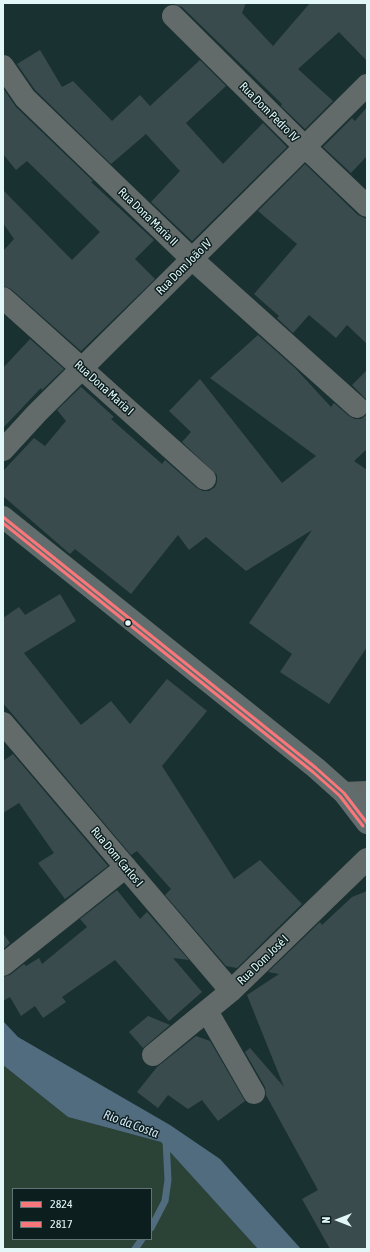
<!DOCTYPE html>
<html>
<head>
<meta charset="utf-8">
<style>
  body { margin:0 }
  #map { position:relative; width:370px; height:1252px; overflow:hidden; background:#1a3132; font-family:"Asap Condensed",sans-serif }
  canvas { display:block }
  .frame { position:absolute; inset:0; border:4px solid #e1f7f8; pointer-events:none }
  .legend { position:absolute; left:12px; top:1188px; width:140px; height:52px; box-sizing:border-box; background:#0d1e1f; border:1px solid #627576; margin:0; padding:5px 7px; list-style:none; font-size:12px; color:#e1f7f8 }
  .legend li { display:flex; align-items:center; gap:8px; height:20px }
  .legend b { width:20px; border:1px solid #627576 }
  .north { position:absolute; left:318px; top:1200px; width:40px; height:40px; -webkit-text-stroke:3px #0d1e1f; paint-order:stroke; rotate:270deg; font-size:11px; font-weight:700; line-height:16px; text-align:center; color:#e1f7f8 }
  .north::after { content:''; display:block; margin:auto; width:14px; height:18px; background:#e1f7f8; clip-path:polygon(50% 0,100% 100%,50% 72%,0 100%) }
</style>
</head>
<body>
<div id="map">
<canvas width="370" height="1252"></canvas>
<div class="frame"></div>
<ul class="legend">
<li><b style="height:5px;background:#f9767a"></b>2824</li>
<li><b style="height:5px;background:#f9767a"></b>2817</li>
</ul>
<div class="north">N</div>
</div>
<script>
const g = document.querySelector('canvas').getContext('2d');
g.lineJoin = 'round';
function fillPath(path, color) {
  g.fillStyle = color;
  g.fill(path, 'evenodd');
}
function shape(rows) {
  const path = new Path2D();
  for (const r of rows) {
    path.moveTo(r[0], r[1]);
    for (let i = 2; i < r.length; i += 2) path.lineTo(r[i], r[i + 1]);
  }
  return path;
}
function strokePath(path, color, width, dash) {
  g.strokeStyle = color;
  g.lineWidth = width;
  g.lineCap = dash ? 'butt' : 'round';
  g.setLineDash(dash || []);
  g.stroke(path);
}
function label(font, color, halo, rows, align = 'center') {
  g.font = font + ' "Asap Condensed",sans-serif';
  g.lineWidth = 3;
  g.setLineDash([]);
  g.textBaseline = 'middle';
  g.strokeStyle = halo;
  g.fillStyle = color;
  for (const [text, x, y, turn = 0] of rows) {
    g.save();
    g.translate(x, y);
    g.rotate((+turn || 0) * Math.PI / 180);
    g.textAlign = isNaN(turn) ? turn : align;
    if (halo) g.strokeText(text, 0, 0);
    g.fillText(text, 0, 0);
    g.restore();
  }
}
const green = shape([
  [3,1065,68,1117,161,1142,258,1249,4,1249],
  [13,1189,151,1189,151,1239,13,1239]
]);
const water = shape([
  [3,1021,18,1037,170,1125,220,1159,301,1249,258,1249,161,1142,68,1117,3,1065]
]);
const stream = shape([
  [151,1228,165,1201,168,1180,166,1140],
  [135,1249,142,1239]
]);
const building = shape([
  [171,3,246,3,242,13,273,46,310,3,367,3,367,61,339,32,298,69,333,101,305,129,281,106,282,104,182,7],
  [40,50,62,87,73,81,112,121,140,95,150,106,200,60,226,86,186,123,223,164,263,123,287,147,192,241,151,202,180,171,146,134,111,164,35,90,17,64],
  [3,88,16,107,93,181,91,182,154,240,135,259,155,279,81,351,11,289,3,286,3,251,14,239,3,223,3,190,72,260,100,232,27,161,16,170,3,154],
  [367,107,367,156,351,173,323,147,352,118,355,121],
  [305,164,358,215,367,219,367,344,347,325,336,338,309,315,293,333,277,318,279,316,254,294,297,244,258,211],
  [258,335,295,368,331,407,334,403,349,416,355,419,361,419,367,414,367,449,354,461,367,470,367,647,329,704,280,672,292,654,249,623,312,530,246,571,206,537,189,550,178,535,131,594,75,549,70,554,3,496,3,471,34,438,45,446,66,421,57,410,81,387,114,417,111,419,162,464,165,460,197,488,203,491,209,491,215,487,217,482,217,475,182,442,191,432,169,411,200,379,282,483,316,456,210,378],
  [30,339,64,369,42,390,41,388,3,428,3,368],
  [367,370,367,400,352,385],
  [60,594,76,621,24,653,81,725,111,701,130,724,167,679,207,711,162,766,234,879,260,860,302,904,237,968,226,966,165,895,171,889,137,851,131,855,3,703,3,618,19,607,25,615],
  [13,754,108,866,65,899,38,863,54,853,19,803,3,813,3,761],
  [117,890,140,919,147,912,189,960,173,958,202,992,169,1021,115,960,62,997,66,1002,43,1018,35,1006,21,1016,10,997,3,1001,3,977,10,975,24,964,26,966,39,958,42,964,87,927,80,919],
  [367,891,367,1249,330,1249,302,1199,318,1190,266,1095,265,1087,245,1052,250,1048,284,1087,247,995,279,974,268,972,320,922,322,925,352,897],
  [3,933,10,943,3,949],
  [148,1016,170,1025,143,1048,129,1032],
  [196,1036,210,1041,245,1101,218,1121,202,1100,188,1109,168,1095,158,1108,137,1092,157,1067]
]);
const street = shape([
  [173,16,305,147,367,206],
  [3,66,25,98,192,259,357,407],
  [3,298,205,479],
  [3,450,37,413,367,85],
  [3,723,231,991],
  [344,793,367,792],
  [3,965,126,867],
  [207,1011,254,1093],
  [153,1055,231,991,367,859]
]);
const secondary = shape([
  [3,517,316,768,344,793,367,823]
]);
const bus1 = shape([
  [3,517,316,768,344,793,367,823]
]);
const bus2 = shape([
  [3,523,313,772,340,796,363,826]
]);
const markers = [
  [128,623,3.5,"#e1f7f8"]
];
const streetNames = [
  ["Rua Dom Pedro IV",269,112,45],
  ["Rua Dona Maria II",148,217,44],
  ["Rua Dom João IV",184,267,-45],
  ["Rua Dona Maria I",104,388,42],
  ["Rua Dom Carlos I",117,857,50],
  ["Rua Dom José I",263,960,-44]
];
const waterNames = [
  ["Rio da Costa",131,1124,20]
];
fillPath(green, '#2b4336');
fillPath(water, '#526c7f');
strokePath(stream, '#526c7f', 7);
fillPath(building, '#3a4b4e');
strokePath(street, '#626b69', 22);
strokePath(secondary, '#616d6c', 22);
strokePath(bus1, '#f9767a', 3);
strokePath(bus2, '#f9767a', 3);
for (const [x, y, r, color] of markers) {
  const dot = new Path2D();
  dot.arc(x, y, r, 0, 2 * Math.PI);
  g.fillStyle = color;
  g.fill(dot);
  strokePath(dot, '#0d1e1f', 1.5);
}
label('12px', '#e1f7f8', '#0d1e1f', streetNames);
label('italic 13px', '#d2e6f6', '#0d1e1f', waterNames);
</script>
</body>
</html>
